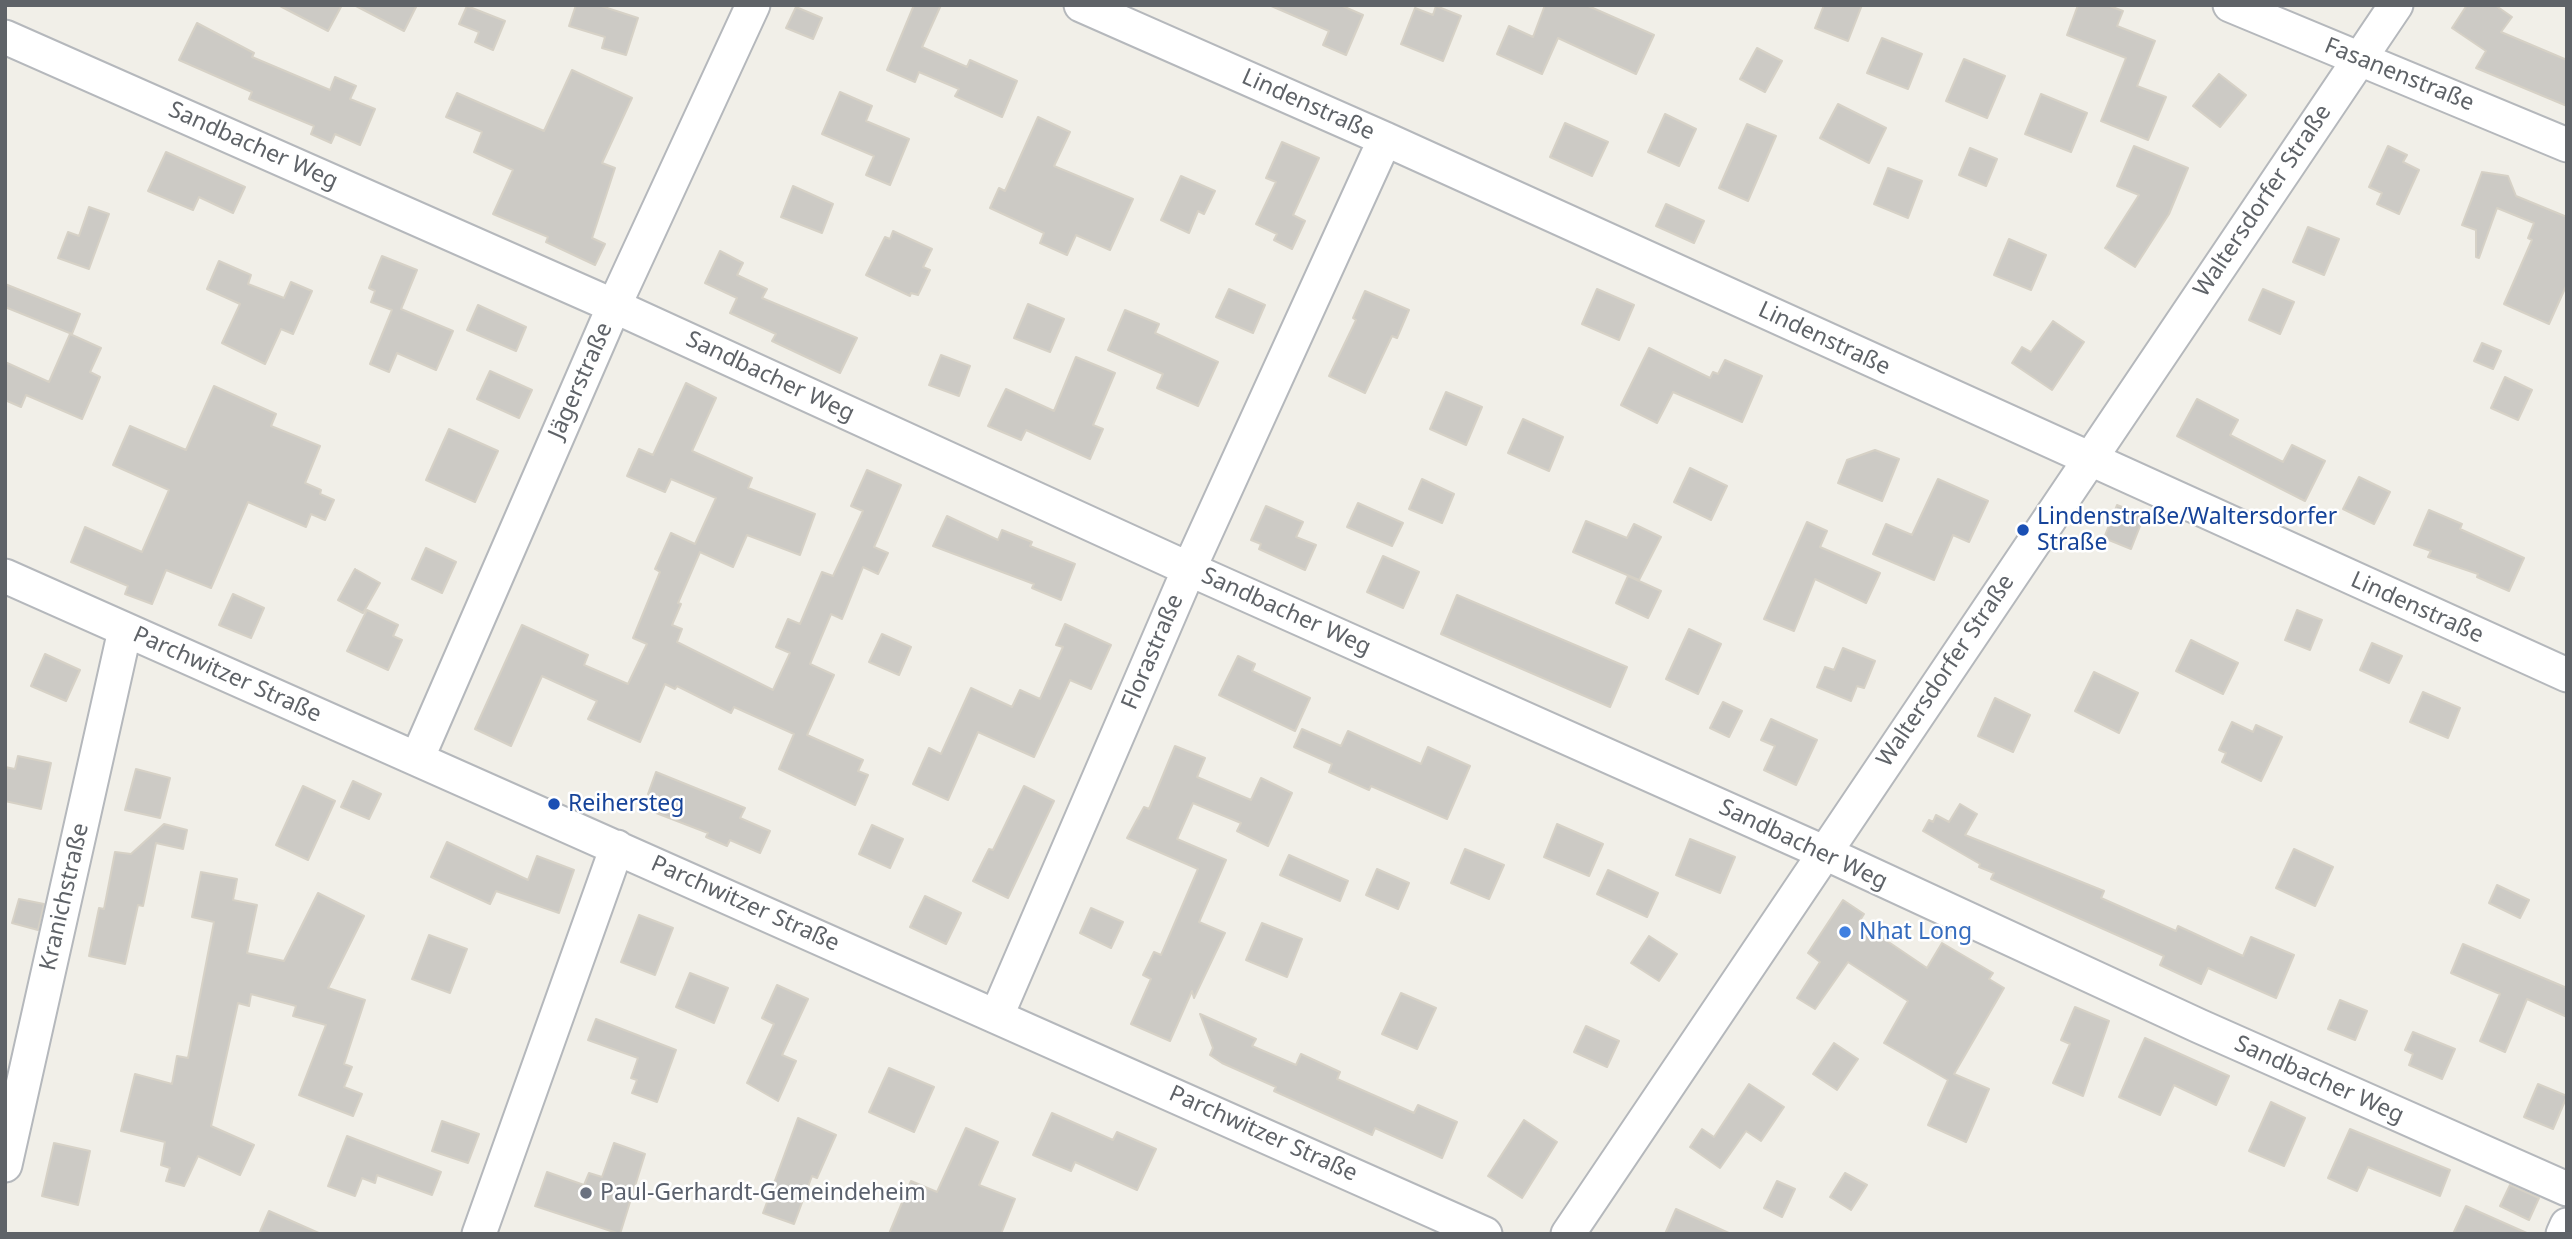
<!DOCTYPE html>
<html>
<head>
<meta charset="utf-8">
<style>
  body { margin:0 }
  #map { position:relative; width:2572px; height:1239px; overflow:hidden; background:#f1efe8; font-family:"Noto Sans",sans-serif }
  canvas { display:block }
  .frame { position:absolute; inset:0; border:7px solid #5f6368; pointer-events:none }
</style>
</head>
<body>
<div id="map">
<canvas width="2572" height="1239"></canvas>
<div class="frame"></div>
</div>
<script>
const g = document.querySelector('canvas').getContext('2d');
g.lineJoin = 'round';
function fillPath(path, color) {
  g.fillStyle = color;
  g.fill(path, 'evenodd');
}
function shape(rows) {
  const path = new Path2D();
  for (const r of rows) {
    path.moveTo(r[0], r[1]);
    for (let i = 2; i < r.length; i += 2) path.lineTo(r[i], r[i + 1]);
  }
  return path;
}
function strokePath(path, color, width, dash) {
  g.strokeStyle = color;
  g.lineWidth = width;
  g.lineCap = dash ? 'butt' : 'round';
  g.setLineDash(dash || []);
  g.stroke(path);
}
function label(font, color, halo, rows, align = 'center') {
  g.font = font + ' "Noto Sans",sans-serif';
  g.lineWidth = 5;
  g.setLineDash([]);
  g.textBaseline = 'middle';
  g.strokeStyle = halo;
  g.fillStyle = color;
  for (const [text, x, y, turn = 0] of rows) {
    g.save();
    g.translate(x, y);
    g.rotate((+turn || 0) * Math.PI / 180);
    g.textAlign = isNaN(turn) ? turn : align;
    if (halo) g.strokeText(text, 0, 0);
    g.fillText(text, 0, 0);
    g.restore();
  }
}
const building = shape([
  [278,5,342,5,328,31,278,5],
  [354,5,417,5,404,31,354,5],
  [576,5,598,5,638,18,626,55,602,48,605,37,569,26,576,5],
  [914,5,941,5,922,47,967,67,970,60,1017,81,1002,117,955,96,959,89,919,72,915,82,887,70,914,5],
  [1269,5,1340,5,1363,15,1346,55,1323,45,1329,31,1269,5],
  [1545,5,1586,5,1654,35,1636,74,1558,38,1542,74,1497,54,1509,26,1533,37,1545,5],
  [1824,5,1862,5,1848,41,1815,28,1824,5],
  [2078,5,2107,5,2123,11,2117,26,2155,41,2137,86,2166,97,2148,140,2101,121,2126,58,2067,35,2078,5],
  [2467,5,2495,5,2512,17,2501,32,2567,60,2567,106,2476,68,2486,51,2452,28,2467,5],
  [467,6,505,21,493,50,475,42,479,32,459,24,467,6],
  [1436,6,1461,16,1443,61,1401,44,1415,8,1433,15,1436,6],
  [796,7,822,18,813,39,786,28,796,7],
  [197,23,254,53,252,57,330,90,335,77,356,86,350,99,375,109,360,145,335,134,331,143,311,134,314,126,249,99,252,92,179,60,197,23],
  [1882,38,1922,54,1908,89,1867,73,1882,38],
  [1757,48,1782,61,1765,92,1740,79,1757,48],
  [1964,59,2005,76,1987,118,1946,101,1964,59],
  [572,70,632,98,602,163,615,168,592,238,605,244,595,265,546,242,548,237,493,214,513,170,474,152,482,132,446,117,457,93,544,131,572,70],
  [2219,74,2246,95,2220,127,2193,106,2219,74],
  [840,92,872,106,866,121,909,139,890,185,866,175,874,156,822,134,840,92],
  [2041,94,2087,113,2071,152,2025,134,2041,94],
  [1838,104,1886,128,1869,163,1820,138,1838,104],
  [1665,114,1696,129,1679,166,1648,152,1665,114],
  [1038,117,1070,132,1054,166,1133,199,1110,250,1076,235,1067,255,1040,243,1044,233,990,208,999,188,1005,191,1038,117],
  [1565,123,1608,142,1592,176,1550,157,1565,123],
  [1747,124,1776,136,1748,201,1719,188,1747,124],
  [1282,142,1319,158,1293,215,1305,221,1292,249,1274,240,1277,234,1256,224,1276,182,1266,178,1282,142],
  [2134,146,2188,168,2169,214,2135,267,2105,248,2139,195,2117,186,2134,146],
  [2388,146,2407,155,2403,162,2419,170,2399,214,2377,204,2382,193,2369,187,2388,146],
  [1970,148,1997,159,1986,186,1959,175,1970,148],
  [166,152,245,187,233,213,199,197,193,210,148,191,166,152],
  [1888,168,1922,181,1908,218,1874,204,1888,168],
  [2482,172,2508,176,2516,196,2567,217,2567,284,2549,324,2504,304,2532,240,2528,238,2534,223,2497,208,2479,258,2476,257,2476,230,2462,225,2482,172],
  [1181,176,1215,191,1204,214,1198,211,1189,233,1161,220,1181,176],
  [793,186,833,204,822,233,781,217,793,186],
  [1666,204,1704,221,1694,243,1656,226,1666,204],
  [89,207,109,214,89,269,58,258,68,232,79,236,89,207],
  [2308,227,2339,239,2324,275,2293,262,2308,227],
  [893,231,932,249,923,267,930,270,918,295,911,293,910,296,866,275,885,237,890,239,893,231],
  [2009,239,2046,255,2031,290,1994,275,2009,239],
  [720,251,743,263,737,275,767,289,762,298,857,338,840,373,772,341,776,334,730,313,737,298,705,283,720,251],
  [382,256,417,270,401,309,453,331,436,370,397,353,389,372,370,364,392,310,371,302,375,291,369,288,382,256],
  [219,261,251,275,248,284,284,298,291,282,312,291,293,334,281,329,265,364,222,343,240,304,207,289,219,261],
  [5,284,80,314,72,334,5,307,5,284],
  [1229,289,1265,305,1253,333,1216,317,1229,289],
  [1597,289,1634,305,1619,340,1582,324,1597,289],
  [2263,289,2294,302,2280,334,2249,320,2263,289],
  [1365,291,1409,310,1397,338,1392,336,1365,393,1329,376,1356,320,1353,318,1365,291],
  [1028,304,1064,319,1050,352,1014,338,1028,304],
  [478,305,526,327,516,351,467,330,478,305],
  [1125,310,1159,324,1155,333,1218,362,1198,406,1157,388,1163,374,1108,350,1125,310],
  [2053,321,2084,342,2052,390,2012,363,2022,347,2031,352,2053,321],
  [70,334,101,348,90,372,100,377,82,419,26,395,21,407,5,400,5,362,49,382,70,334],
  [2482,343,2501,351,2493,369,2474,361,2482,343],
  [1649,348,1710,378,1713,372,1718,374,1725,360,1762,376,1742,422,1673,392,1657,423,1621,405,1649,348],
  [941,355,970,366,959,396,929,385,941,355],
  [1076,357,1115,373,1093,425,1103,429,1090,459,1026,430,1021,440,988,426,1006,389,1054,411,1076,357],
  [490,371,532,390,519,418,477,399,490,371],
  [2505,377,2532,390,2518,420,2491,408,2505,377],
  [686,383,716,398,692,451,752,478,748,488,815,514,800,555,747,535,733,567,700,552,678,603,681,604,672,625,682,629,677,642,773,690,790,653,776,647,788,619,800,624,822,572,833,576,863,511,851,506,867,470,901,485,874,547,888,553,878,574,863,567,842,619,831,614,810,664,834,675,807,735,863,760,858,771,868,775,855,805,779,769,794,734,734,707,731,713,677,686,675,689,665,684,640,742,588,719,597,701,542,676,511,746,475,729,522,625,588,655,584,665,628,684,647,644,633,638,660,572,655,569,671,533,695,544,716,498,671,479,665,492,627,476,639,449,653,455,686,383],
  [214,386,276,414,271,426,320,446,305,483,321,490,320,494,334,500,325,520,311,514,306,527,248,502,211,588,166,570,152,604,125,594,128,586,71,562,85,527,142,552,169,490,113,465,130,426,186,450,214,386],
  [1446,392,1482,407,1466,445,1430,429,1446,392],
  [2197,399,2238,420,2230,435,2283,462,2292,445,2325,461,2305,501,2177,436,2197,399],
  [1523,419,1563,437,1549,471,1508,453,1523,419],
  [449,429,498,451,475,502,426,480,449,429],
  [1875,450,1899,459,1882,501,1838,483,1847,460,1875,450],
  [1690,468,1727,486,1711,520,1674,502,1690,468],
  [2359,477,2390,492,2374,524,2343,509,2359,477],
  [1422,479,1454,494,1442,523,1409,509,1422,479],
  [1938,479,1988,501,1969,542,1953,535,1934,580,1873,554,1886,524,1912,535,1938,479],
  [1358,503,1403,523,1392,546,1347,527,1358,503],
  [2117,505,2144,516,2131,549,2104,538,2117,505],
  [1266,506,1303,522,1296,537,1316,545,1305,570,1259,549,1261,544,1251,540,1266,506],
  [2429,510,2462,524,2460,529,2524,558,2509,591,2477,577,2478,574,2428,557,2431,551,2414,545,2429,510],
  [947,516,998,540,1002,530,1032,542,1030,546,1075,564,1061,600,1032,588,1034,584,933,546,947,516],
  [1586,521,1627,538,1634,524,1661,537,1639,580,1573,552,1586,521],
  [1807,522,1827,531,1820,547,1880,573,1866,603,1815,579,1794,631,1764,619,1807,522],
  [426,548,456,562,442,593,412,579,426,548],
  [1383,556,1419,572,1403,608,1367,592,1383,556],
  [355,569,380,583,363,613,338,600,355,569],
  [1628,576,1661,591,1648,618,1616,603,1628,576],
  [233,594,264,608,251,638,219,625,233,594],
  [1457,595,1627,667,1610,707,1441,634,1457,595],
  [367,610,398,625,393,636,402,640,388,670,347,651,367,610],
  [2297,610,2322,620,2310,650,2285,640,2297,610],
  [1065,624,1111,645,1091,689,1070,680,1034,757,978,732,948,800,913,784,929,748,941,754,971,688,1012,707,1020,690,1040,699,1063,647,1056,645,1065,624],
  [1689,629,1721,644,1698,694,1666,679,1689,629],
  [882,634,911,647,899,675,869,662,882,634],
  [2191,640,2238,663,2223,694,2176,671,2191,640],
  [2372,643,2402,656,2389,683,2360,670,2372,643],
  [1843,648,1875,661,1864,688,1857,686,1851,701,1817,687,1825,667,1834,670,1843,648],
  [45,654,80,670,66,701,31,686,45,654],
  [1238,656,1255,664,1252,671,1310,698,1295,731,1219,695,1238,656],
  [2094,672,2138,693,2119,733,2075,711,2094,672],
  [2423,692,2460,708,2448,738,2410,722,2423,692],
  [1995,698,2030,715,2013,752,1978,736,1995,698],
  [1723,702,1742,711,1729,737,1710,728,1723,702],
  [1771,719,1817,740,1796,785,1764,770,1775,746,1761,740,1771,719],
  [2232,722,2253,732,2256,725,2282,737,2261,781,2222,762,2226,753,2219,750,2232,722],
  [1302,729,1341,746,1348,731,1421,764,1428,747,1470,766,1447,819,1371,786,1369,790,1329,772,1332,764,1294,747,1302,729],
  [1175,746,1205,758,1197,777,1251,800,1261,778,1292,793,1268,846,1237,831,1241,823,1193,803,1177,839,1226,860,1199,922,1225,933,1194,998,1192,991,1170,1041,1131,1024,1151,979,1143,975,1154,952,1161,955,1198,869,1127,838,1144,807,1149,809,1175,746],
  [18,756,51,763,41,809,5,801,5,767,15,769,18,756],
  [136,769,170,778,160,818,125,810,136,769],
  [656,772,745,808,740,818,770,831,760,853,730,840,727,846,706,837,708,833,651,811,656,797,648,794,656,772],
  [353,781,381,794,369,819,341,807,353,781],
  [303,786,335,801,308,860,276,845,303,786],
  [1024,786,1054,801,1008,898,973,881,989,849,993,850,1024,786],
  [1960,804,1977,814,1965,835,2104,891,2101,898,2176,931,2178,926,2243,956,2251,937,2294,955,2276,998,2208,968,2201,984,2160,965,2164,956,1991,879,1994,873,1979,867,1980,864,1923,831,1929,820,1933,822,1936,815,1949,822,1960,804],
  [164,824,187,830,183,849,156,843,143,906,138,905,125,964,89,956,99,908,104,909,115,852,131,854,164,824],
  [1557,824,1603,844,1589,876,1544,857,1557,824],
  [872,825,903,839,890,868,859,854,872,825],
  [1690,839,1735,857,1720,893,1676,875,1690,839],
  [447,842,528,880,537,856,574,870,559,913,496,891,490,904,431,877,447,842],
  [1465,849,1504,865,1489,899,1451,883,1465,849],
  [2294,849,2333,867,2315,906,2276,888,2294,849],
  [1289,855,1348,881,1340,901,1280,875,1289,855],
  [1377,869,1409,883,1398,909,1366,895,1377,869],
  [1608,870,1658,893,1647,917,1597,894,1608,870],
  [201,872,237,879,233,900,257,905,247,953,284,961,318,893,364,916,328,988,365,1000,344,1064,352,1067,344,1087,362,1094,353,1116,299,1095,326,1025,293,1016,296,1006,251,994,249,1006,238,1003,211,1126,254,1145,240,1175,198,1156,184,1186,166,1181,170,1168,161,1165,165,1142,121,1131,135,1074,172,1084,177,1056,188,1058,214,922,192,917,201,872],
  [2497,885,2529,900,2520,918,2489,903,2497,885],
  [925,896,961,913,946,944,910,927,925,896],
  [19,899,44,904,38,930,12,923,19,899],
  [1843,900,1864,914,1859,922,1927,968,1942,943,1993,973,1989,979,2004,988,1954,1074,1989,1089,1966,1142,1928,1125,1948,1080,1884,1043,1908,1001,1848,962,1815,1009,1797,998,1820,962,1808,953,1843,900],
  [1091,908,1123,922,1111,948,1080,933,1091,908],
  [639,915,673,928,655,975,621,962,639,915],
  [1262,923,1302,939,1287,977,1246,960,1262,923],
  [429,935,467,949,450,993,412,979,429,935],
  [1649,936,1677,954,1659,981,1631,963,1649,936],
  [2463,944,2567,988,2567,1017,2527,999,2505,1052,2480,1041,2500,994,2451,973,2463,944],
  [690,973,728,988,714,1023,676,1007,690,973],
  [777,985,808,999,782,1055,796,1061,778,1101,747,1083,774,1024,762,1018,777,985],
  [1401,993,1436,1008,1417,1049,1382,1034,1401,993],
  [2340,1000,2367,1011,2355,1040,2328,1029,2340,1000],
  [2075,1007,2109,1021,2083,1096,2053,1083,2070,1044,2061,1040,2075,1007],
  [1200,1014,1256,1039,1252,1046,1296,1065,1301,1054,1340,1072,1337,1079,1414,1113,1418,1105,1457,1122,1442,1158,1375,1128,1372,1135,1274,1091,1276,1087,1222,1063,1210,1055,1213,1048,1200,1014],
  [596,1019,676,1050,657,1102,632,1093,637,1080,631,1078,638,1058,588,1040,596,1019],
  [1586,1026,1619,1041,1607,1067,1574,1052,1586,1026],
  [2413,1032,2455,1049,2442,1079,2409,1065,2413,1054,2405,1050,2413,1032],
  [2145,1038,2229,1076,2216,1105,2174,1085,2160,1115,2119,1097,2145,1038],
  [1834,1043,1858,1059,1837,1090,1813,1074,1834,1043],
  [889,1068,934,1087,914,1132,869,1112,889,1068],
  [1749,1084,1784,1107,1761,1141,1746,1131,1720,1168,1690,1147,1702,1129,1714,1137,1749,1084],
  [2538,1084,2567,1096,2553,1129,2524,1117,2538,1084],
  [2271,1102,2305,1118,2284,1166,2249,1151,2271,1102],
  [1052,1113,1113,1140,1117,1132,1156,1149,1137,1190,1075,1162,1071,1171,1033,1155,1052,1113],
  [798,1118,836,1135,817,1178,812,1176,794,1224,763,1213,798,1118],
  [1524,1120,1557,1142,1522,1198,1488,1176,1524,1120],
  [442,1121,479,1134,468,1163,432,1151,442,1121],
  [966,1128,998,1142,979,1185,1015,1199,1001,1234,889,1234,911,1181,937,1192,966,1128],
  [2350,1129,2450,1170,2440,1196,2368,1167,2357,1191,2328,1178,2350,1129],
  [347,1136,441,1172,432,1195,377,1175,375,1183,362,1178,355,1196,328,1186,347,1136],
  [54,1143,90,1151,78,1205,42,1196,54,1143],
  [614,1143,645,1154,620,1234,535,1206,547,1172,584,1185,589,1173,602,1177,614,1143],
  [1845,1173,1867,1185,1851,1210,1830,1197,1845,1173],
  [1777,1181,1795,1189,1782,1217,1764,1208,1777,1181],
  [2510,1185,2539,1198,2529,1220,2500,1206,2510,1185],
  [2466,1206,2529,1234,2453,1234,2466,1206],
  [1676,1209,1731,1234,1665,1234,1676,1209],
  [269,1211,321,1234,259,1234,269,1211]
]);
const minor = shape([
  [1081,5,1385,139,2567,675],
  [2230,5,2567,145],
  [5,37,614,306,1189,569,1823,852,2199,1026,2567,1189],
  [5,576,1485,1234],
  [417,759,614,306,753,5],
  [997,1015,1189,569,1385,139],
  [5,1165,125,630],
  [479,1234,617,847],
  [1568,1234,2396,5],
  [2563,1234,2567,1225]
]);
const markers = [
  [2023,530,7,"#1a4fb4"],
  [554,804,7,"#1a4fb4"],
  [1845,932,7,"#3f7fe0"],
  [586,1193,7,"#6b7280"]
];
const streetNames = [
  ["Fasanenstraße",2399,75,22],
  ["Lindenstraße",1308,105,24],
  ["Sandbacher Weg",253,146,24],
  ["Waltersdorfer Straße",2263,201,-56],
  ["Lindenstraße",1824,339,25],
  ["Sandbacher Weg",770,377,25],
  ["Jägerstraße",581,381,-66],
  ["Lindenstraße",2417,608,24],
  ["Sandbacher Weg",1286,612,24],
  ["Florastraße",1153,652,-67],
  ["Waltersdorfer Straße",1946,671,-56],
  ["Parchwitzer Straße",227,675,24],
  ["Sandbacher Weg",1803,845,25],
  ["Kranichstraße",65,897,-77],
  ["Parchwitzer Straße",745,904,24],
  ["Sandbacher Weg",2319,1080,24],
  ["Parchwitzer Straße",1263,1134,24]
];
const transitNames = [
  ["Lindenstraße/Waltersdorfer",2037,517],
  ["Straße",2037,543],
  ["Reihersteg",568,804]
];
const shopNames = [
  ["Nhat Long",1859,932]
];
const worshipNames = [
  ["Paul-Gerhardt-Gemeindeheim",600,1193]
];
fillPath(building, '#cccac5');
strokePath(building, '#d6d1c6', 2);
strokePath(minor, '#b5b8bc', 37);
strokePath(minor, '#fff', 33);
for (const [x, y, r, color] of markers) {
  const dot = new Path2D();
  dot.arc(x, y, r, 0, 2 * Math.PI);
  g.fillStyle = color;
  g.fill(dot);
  strokePath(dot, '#fff', 2.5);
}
label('23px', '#5f6368', '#fff', streetNames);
label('23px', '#164399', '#fff', transitNames, 'left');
label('23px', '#366cbe', '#fff', shopNames, 'left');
label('23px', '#5b616d', '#fff', worshipNames, 'left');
</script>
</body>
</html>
